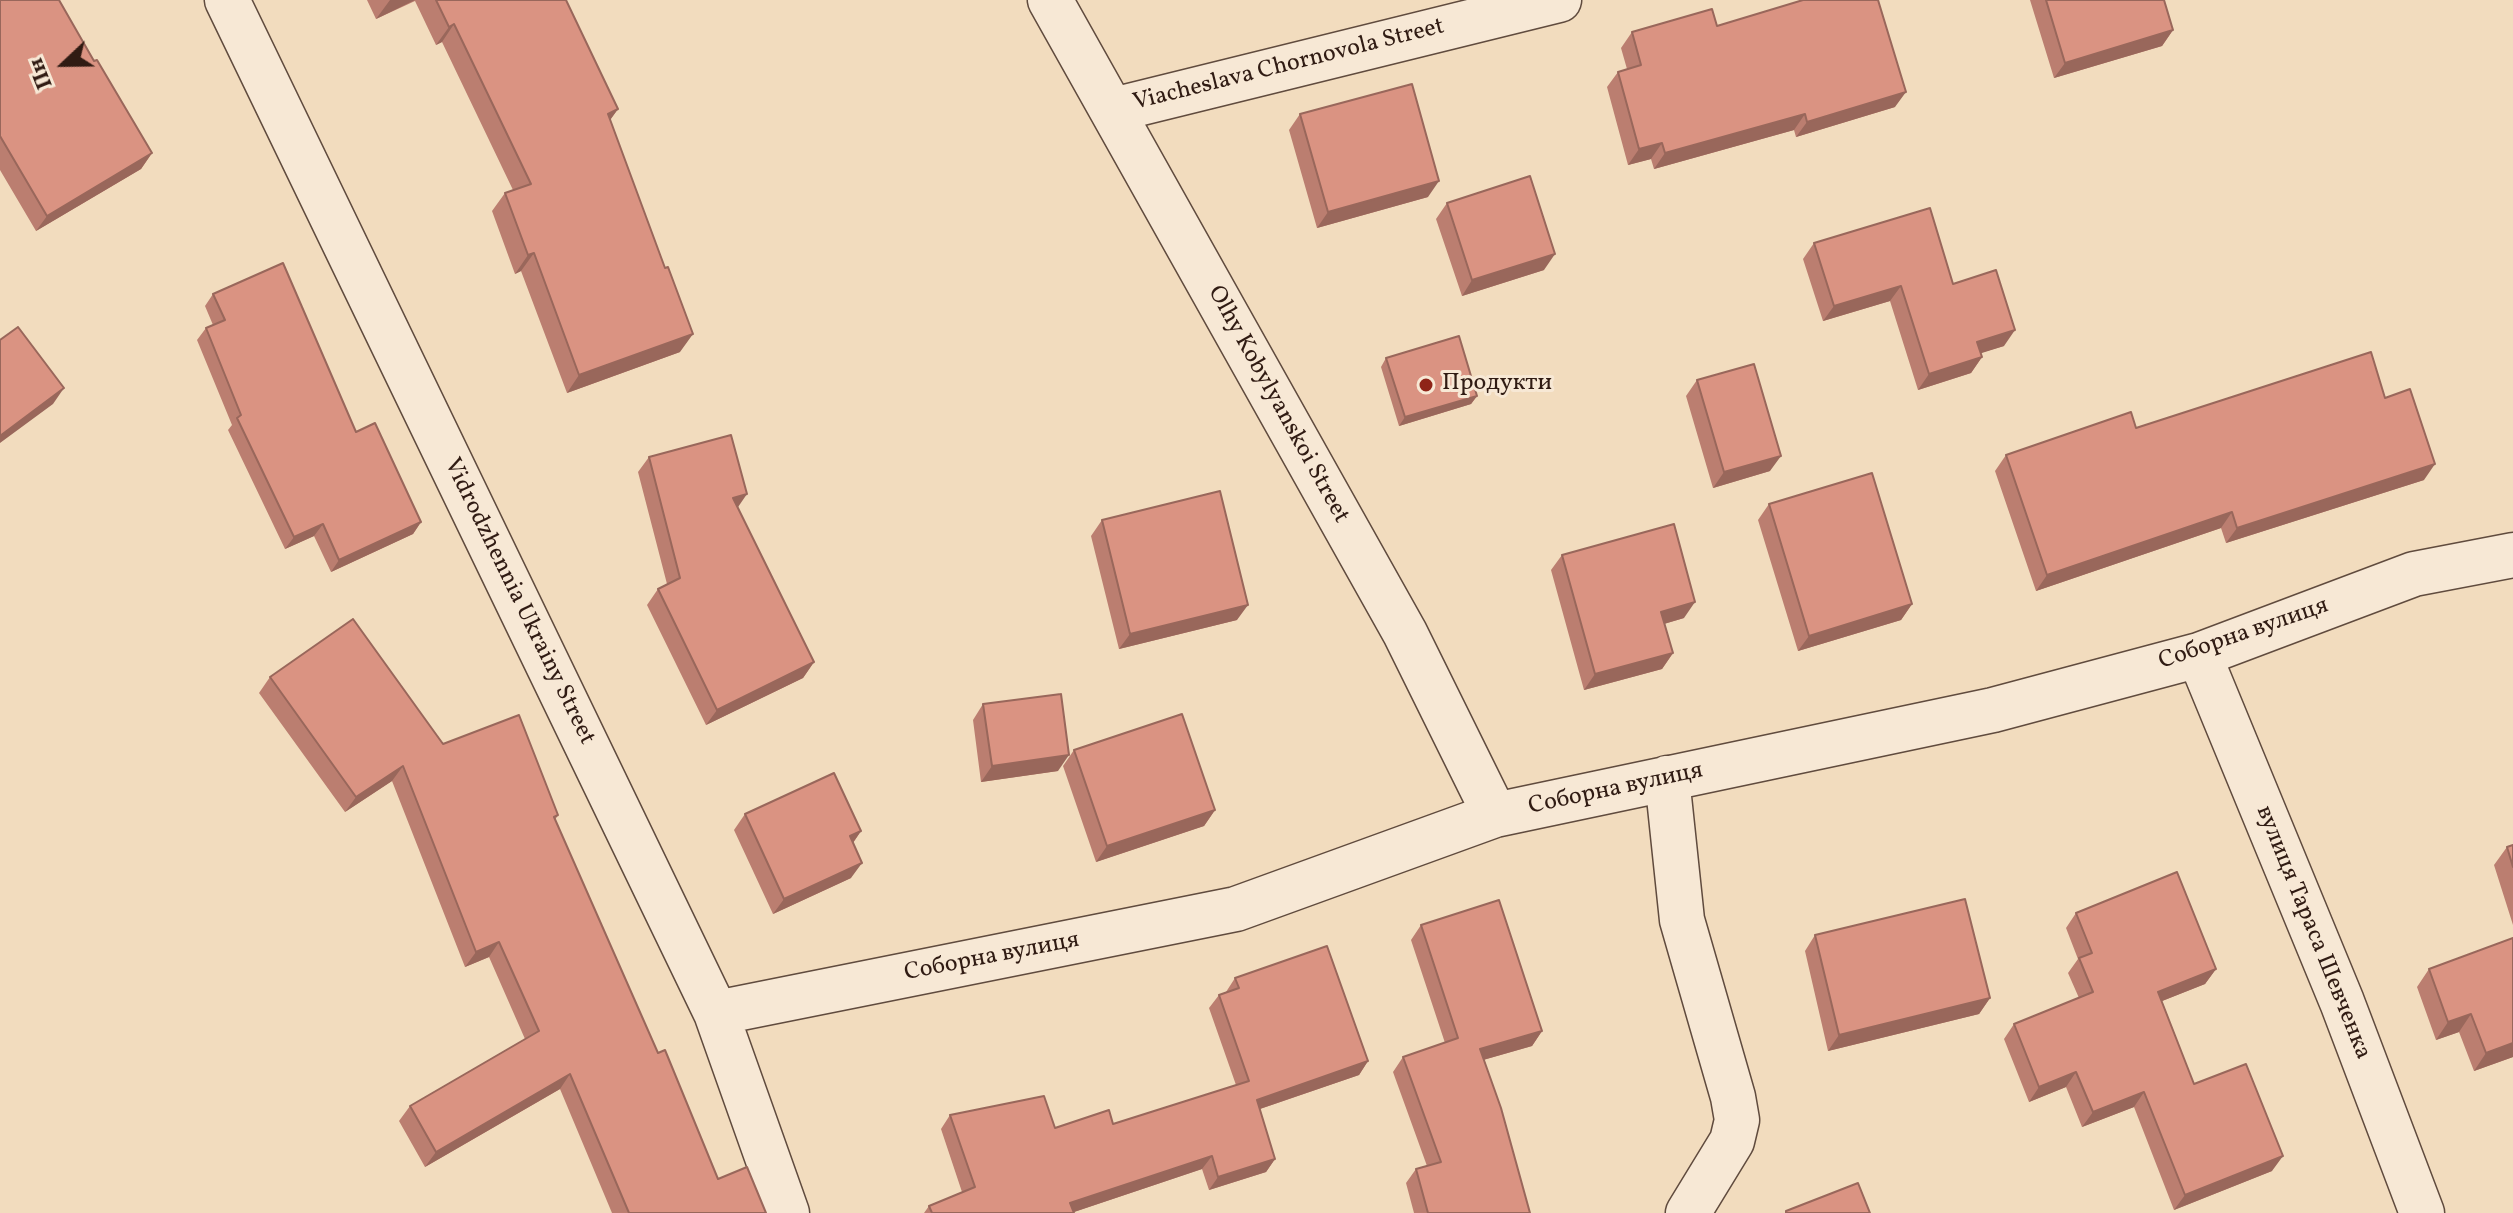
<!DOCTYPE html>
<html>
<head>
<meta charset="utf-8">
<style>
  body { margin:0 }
  #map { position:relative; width:2513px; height:1213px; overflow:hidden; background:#f2dcbe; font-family:Vollkorn,serif }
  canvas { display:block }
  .north { position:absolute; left:24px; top:24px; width:80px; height:80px; -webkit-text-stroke:6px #f7e8d5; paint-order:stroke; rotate:248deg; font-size:22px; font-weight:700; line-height:32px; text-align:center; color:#301b13 }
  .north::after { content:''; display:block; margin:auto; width:28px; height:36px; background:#301b13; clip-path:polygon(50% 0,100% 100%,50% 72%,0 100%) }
</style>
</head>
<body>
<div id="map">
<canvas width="2513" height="1213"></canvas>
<div class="north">Пн</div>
</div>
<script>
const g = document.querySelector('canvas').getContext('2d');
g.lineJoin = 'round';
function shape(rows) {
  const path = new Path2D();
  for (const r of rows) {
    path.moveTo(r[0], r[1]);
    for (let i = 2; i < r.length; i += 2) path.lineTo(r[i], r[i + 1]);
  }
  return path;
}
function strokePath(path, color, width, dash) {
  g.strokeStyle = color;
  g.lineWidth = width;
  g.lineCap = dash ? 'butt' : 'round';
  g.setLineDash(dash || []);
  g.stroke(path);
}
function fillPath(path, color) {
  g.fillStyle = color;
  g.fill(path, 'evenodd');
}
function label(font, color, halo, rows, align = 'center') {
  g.font = font + ' Vollkorn,serif';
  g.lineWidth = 6;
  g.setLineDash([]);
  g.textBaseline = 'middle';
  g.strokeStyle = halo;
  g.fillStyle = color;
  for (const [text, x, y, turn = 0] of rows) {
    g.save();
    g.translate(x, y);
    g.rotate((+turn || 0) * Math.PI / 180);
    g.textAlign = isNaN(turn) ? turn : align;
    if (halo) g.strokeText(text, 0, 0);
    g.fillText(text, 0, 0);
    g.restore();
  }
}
const minor = shape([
  [227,0,716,1013,787,1213],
  [1050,0,1405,633,1495,815],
  [1113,110,1559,0],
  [2199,655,2342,1002,2422,1213],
  [1667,778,1682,920,1733,1097,1737,1120,1732,1141,1688,1213],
  [716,1013,1236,909,1495,815,1993,710,2199,655,2414,574,2513,555]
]);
const wall = shape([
  [0,0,94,61,152,153,141,169,36,231,0,170],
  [367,0,566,0,618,109,610,120,680,352,567,393,521,271,515,274,492,211,505,193,513,190,442,42,436,45,415,1,376,19],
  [2030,0,2164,0,2173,30,2162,46,2054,78],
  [1717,26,1895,107,1796,137,1794,130,1654,169,1651,159,1628,165,1607,87,1618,72,1627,69,1621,48,1632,32],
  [1300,114,1428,197,1317,228,1289,130],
  [1447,203,1544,270,1462,296,1436,219],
  [1814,243,1953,284,2004,346,1980,353,1982,357,1971,373,1918,390,1890,301,1823,321,1803,259],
  [213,294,356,432,421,522,413,534,331,572,314,536,285,549,228,430,232,425,197,340,206,328,213,325,205,306],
  [1386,358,1477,396,1471,404,1399,426,1381,367],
  [1697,380,1770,471,1713,488,1686,396],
  [2385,398,2424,480,2226,543,2221,528,2036,591,1995,471,2006,455,2136,428],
  [649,457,738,508,814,662,803,678,706,725,647,605,658,589,667,584,638,472],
  [1769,504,1912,604,1901,620,1798,651,1758,520],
  [1102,520,1237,620,1119,649,1091,536],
  [1562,555,1684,618,1664,624,1673,653,1662,669,1584,690,1551,570],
  [270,677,443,744,558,815,555,820,658,1053,718,1179,766,1213,612,1213,560,1089,425,1167,399,1121,410,1106,525,1039,489,957,465,967,392,781,345,812,259,693],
  [983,704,1058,771,981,782,973,720],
  [1074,750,1215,810,1204,826,1096,862,1063,766],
  [745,814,861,831,853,843,851,878,773,914,734,830],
  [2513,845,2513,925,2494,865,2507,847],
  [2076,913,2216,969,2205,984,2162,1001,2194,1084,2272,1171,2174,1210,2134,1107,2082,1127,2066,1087,2029,1102,2004,1039,2014,1024,2079,998,2068,973,2078,959,2066,928],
  [1421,925,1542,1031,1532,1046,1483,1060,1530,1213,1414,1213,1406,1183,1416,1169,1427,1166,1393,1072,1403,1057,1445,1043,1411,940],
  [1815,935,1990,998,1979,1014,1828,1051,1805,951],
  [2429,969,2513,1057,2474,1071,2459,1032,2436,1040,2417,987],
  [1235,978,1368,1061,1359,1075,1260,1109,1275,1159,1266,1172,1209,1190,1202,1169,1074,1212,1074,1213,924,1213,929,1206,962,1192,941,1129,950,1115,1055,1128,1113,1124,1236,1085,1209,1008,1219,995,1226,992]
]);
const shadedWall = shape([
  [390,0,415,0,376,19],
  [454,24,442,42,436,45,449,27],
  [2173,30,2162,46,2054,78,2065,63],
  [1906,92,1895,107,1796,137,1807,122],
  [618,109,605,127,608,114],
  [1805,114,1794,130,1654,169,1665,153],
  [1662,143,1651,159,1628,165,1639,149],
  [152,153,141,169,36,231,47,216],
  [1439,181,1428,197,1317,228,1328,212],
  [534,253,521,271,515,274,528,255],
  [1555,254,1544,270,1462,296,1472,280],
  [1901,286,1890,301,1823,321,1834,306],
  [2015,330,2004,346,1966,358,1977,342],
  [693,334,680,352,567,393,579,375],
  [1982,357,1971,373,1918,390,1929,374],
  [64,388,53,404,0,443,0,436],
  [1477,396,1471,404,1399,426,1405,417],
  [1781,456,1770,471,1713,488,1724,472],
  [2435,464,2424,480,2226,543,2237,528],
  [747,494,736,510,733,498],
  [2232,512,2221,528,2036,591,2047,575],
  [421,522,413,534,331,572,339,560],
  [323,524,314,536,285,549,294,537],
  [1695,602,1684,618,1650,628,1661,612],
  [1912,604,1901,620,1798,651,1809,636],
  [1248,605,1237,620,1119,649,1130,634],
  [1673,653,1662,669,1584,690,1595,674],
  [814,662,803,678,706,725,717,710],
  [1069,755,1058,771,981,782,992,766],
  [403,766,392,781,345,812,356,797],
  [1215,810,1204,826,1096,862,1107,846],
  [861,831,850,847,850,836],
  [862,863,851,878,773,914,784,899],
  [499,942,489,957,465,967,476,952],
  [2216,969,2205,984,2147,1007,2158,992],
  [1990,998,1979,1014,1828,1051,1839,1035],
  [2471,1014,2459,1032,2436,1040,2448,1022],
  [1542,1031,1532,1046,1469,1064,1480,1049],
  [2513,1043,2513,1057,2474,1071,2486,1053],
  [1368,1061,1359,1075,1248,1113,1257,1100],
  [2076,1072,2066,1087,2029,1102,2039,1087],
  [570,1074,560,1089,425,1167,436,1152],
  [2144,1092,2134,1107,2082,1127,2093,1112],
  [1212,1156,1202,1169,1071,1213,1070,1203],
  [2283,1156,2272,1171,2174,1210,2185,1195],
  [1275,1159,1266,1172,1209,1190,1218,1177]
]);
const building = shape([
  [0,0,59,0,94,61,97,60,152,153,47,216,0,136,0,0],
  [436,0,566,0,618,109,608,114,665,268,668,267,693,334,579,375,534,253,528,255,505,193,531,184,454,24,449,27,436,0],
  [1803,0,1878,0,1906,92,1807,122,1805,114,1665,153,1662,143,1639,149,1618,72,1641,65,1632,32,1712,9,1717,26,1803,0],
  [2046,0,2164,0,2173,30,2065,63,2046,0],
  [1412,84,1439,181,1328,212,1300,114,1412,84],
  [1530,176,1555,254,1472,280,1447,203,1530,176],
  [1930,208,1953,284,1996,270,2015,330,1977,342,1982,357,1929,374,1901,286,1834,306,1814,243,1930,208],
  [283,263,356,432,375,423,421,522,339,560,323,524,294,537,237,418,241,415,206,328,225,320,213,294,283,263],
  [18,327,64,388,0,436,0,340,18,327],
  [1459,336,1477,396,1405,417,1386,358,1459,336],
  [2371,352,2385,398,2410,389,2435,464,2237,528,2232,512,2047,575,2006,455,2131,412,2136,428,2371,352],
  [1754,364,1781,456,1724,472,1697,380,1754,364],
  [731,435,747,494,733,498,814,662,717,710,658,589,680,578,649,457,731,435],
  [1872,473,1912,604,1809,636,1769,504,1872,473],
  [1220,491,1248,605,1130,634,1102,520,1220,491],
  [1674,524,1695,602,1661,612,1673,653,1595,674,1562,555,1674,524],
  [353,619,443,744,519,715,558,815,554,817,658,1053,665,1050,718,1179,747,1167,766,1213,629,1213,570,1074,436,1152,410,1106,539,1031,499,942,476,952,403,766,356,797,270,677,353,619],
  [1061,694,1069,755,992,766,983,704,1061,694],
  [1182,714,1215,810,1107,846,1074,750,1182,714],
  [834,773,861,831,850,836,862,863,784,899,745,814,834,773],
  [2513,845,2513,867,2507,847,2513,845],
  [2177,872,2216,969,2158,992,2194,1084,2246,1064,2283,1156,2185,1195,2144,1092,2093,1112,2076,1072,2039,1087,2014,1024,2093,992,2079,958,2092,953,2076,913,2177,872],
  [1965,899,1990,998,1839,1035,1815,935,1965,899],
  [1499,900,1542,1031,1480,1049,1501,1108,1530,1213,1428,1213,1416,1169,1441,1162,1403,1057,1458,1038,1421,925,1499,900],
  [2513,938,2513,1043,2486,1053,2471,1014,2448,1022,2429,969,2513,938],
  [1327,946,1368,1061,1257,1100,1275,1159,1218,1177,1212,1156,1070,1203,1074,1213,932,1213,929,1206,975,1187,950,1115,1044,1096,1055,1128,1109,1110,1113,1124,1249,1081,1219,995,1239,988,1235,978,1327,946],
  [1858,1183,1870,1213,1786,1213,1786,1211,1858,1183]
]);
const markers = [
  [1426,385,8,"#8f2418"]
];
const streetNames = [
  ["Viacheslava Chornovola Street",1289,66,-14],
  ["Olhy Kobylyanskoi Street",1277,405,61],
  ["Vidrodzhennia Ukrainy Street",518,602,64],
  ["Соборна вулиця",2244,635,-19],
  ["Соборна вулиця",1616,790,-12],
  ["вулиця Тараса Шевченка",2312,933,68],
  ["Соборна вулиця",992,958,-11]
];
const poiNames = [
  ["Продукти",1442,385]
];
strokePath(minor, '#604b3e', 47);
strokePath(minor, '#f7e8d5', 44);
fillPath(wall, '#bb7e70');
fillPath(shadedWall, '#99675b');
fillPath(building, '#da9382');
strokePath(building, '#99675b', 2);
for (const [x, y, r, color] of markers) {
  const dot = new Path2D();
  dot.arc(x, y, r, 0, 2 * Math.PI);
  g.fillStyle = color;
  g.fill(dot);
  strokePath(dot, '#f7e8d5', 3);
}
label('24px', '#301b13', '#f7e8d5', streetNames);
label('24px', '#301b13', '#f7e8d5', poiNames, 'left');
</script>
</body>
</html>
